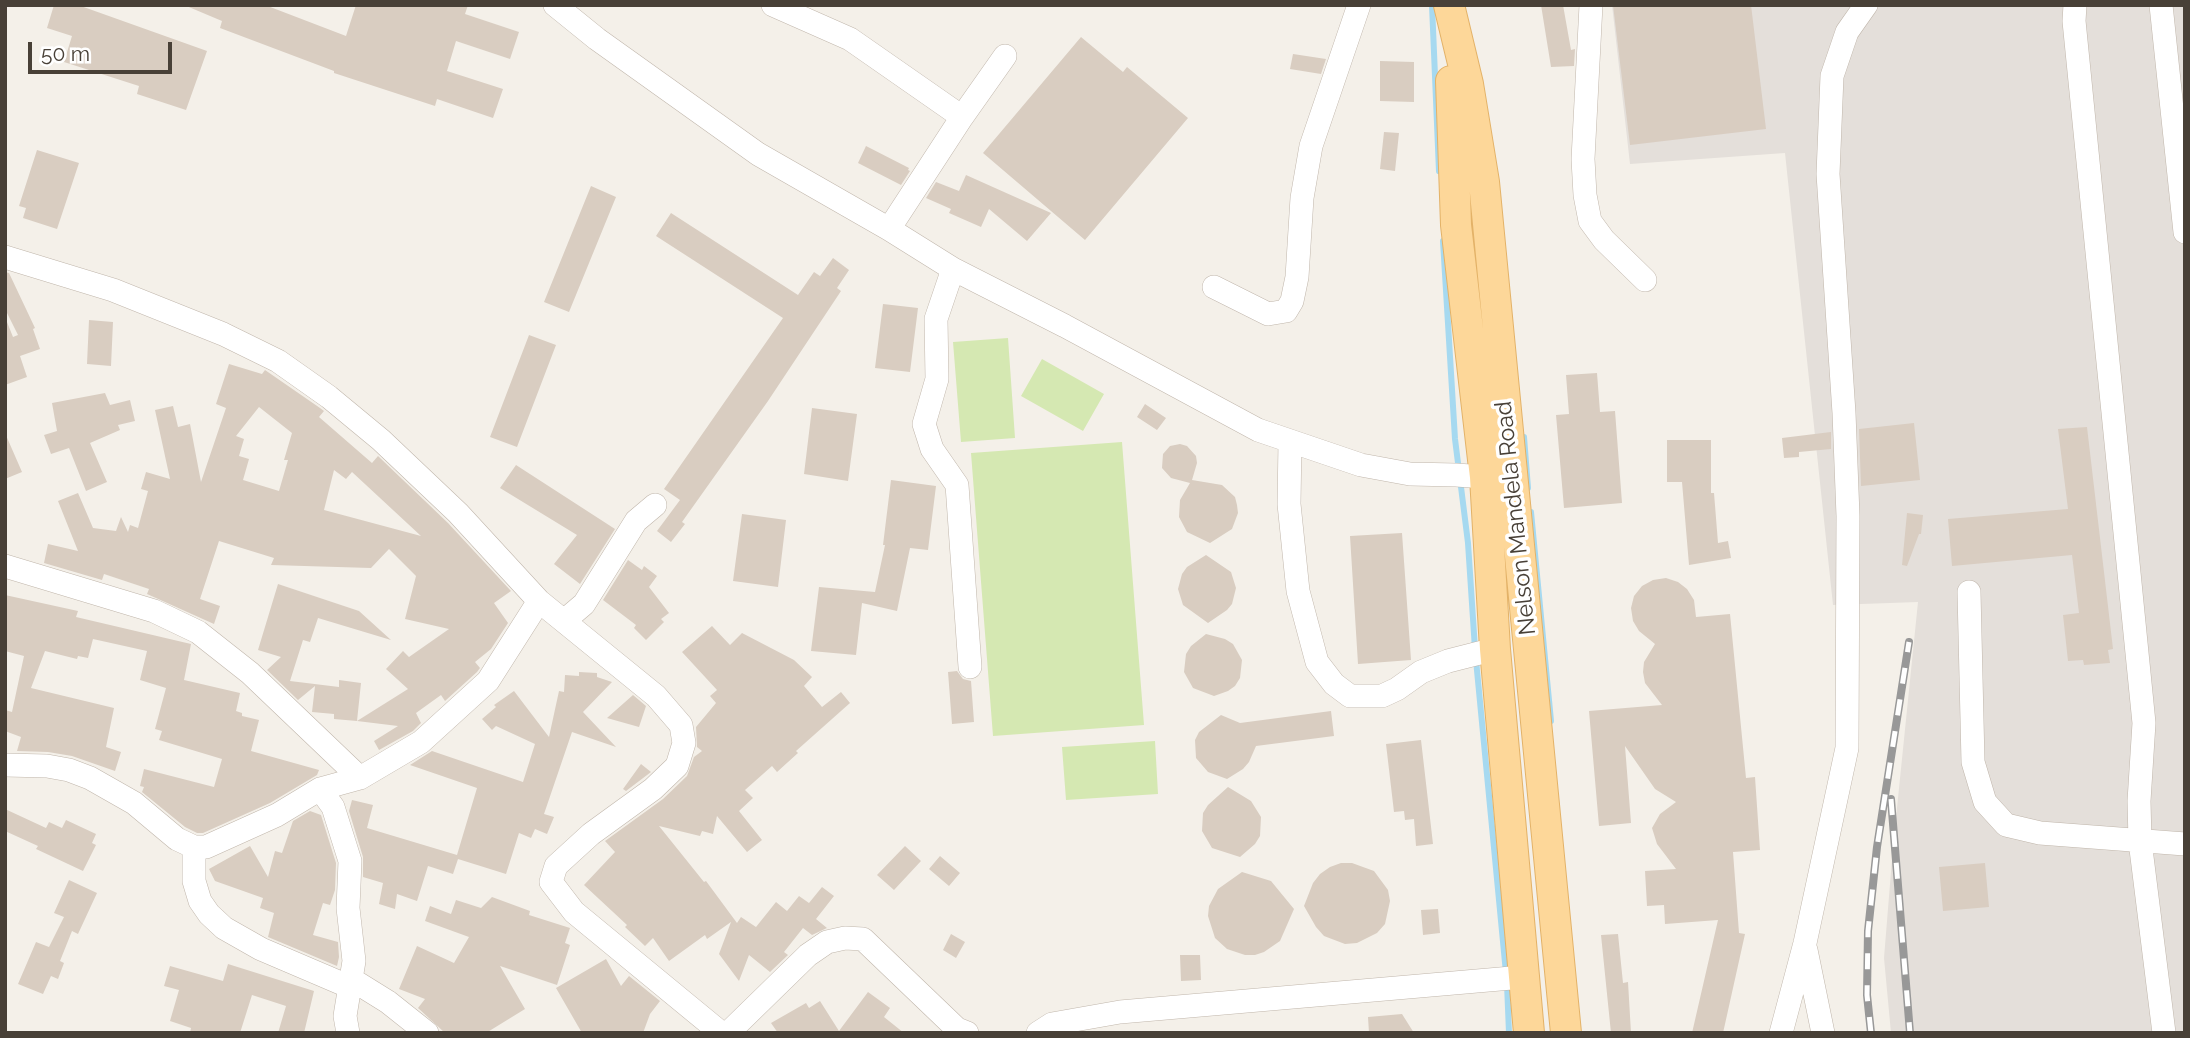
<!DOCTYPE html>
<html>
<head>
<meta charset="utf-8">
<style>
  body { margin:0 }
  #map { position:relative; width:2190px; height:1038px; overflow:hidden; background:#f4f0e9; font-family:Raleway,sans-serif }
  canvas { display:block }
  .frame { position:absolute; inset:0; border:7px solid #484037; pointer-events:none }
  .scale { position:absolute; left:28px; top:42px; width:144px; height:32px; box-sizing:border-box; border:4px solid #484037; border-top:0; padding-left:9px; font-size:21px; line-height:24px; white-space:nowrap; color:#484037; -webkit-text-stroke:5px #fff; paint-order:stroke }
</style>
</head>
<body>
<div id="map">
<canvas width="2190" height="1038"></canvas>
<div class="frame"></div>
<div class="scale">50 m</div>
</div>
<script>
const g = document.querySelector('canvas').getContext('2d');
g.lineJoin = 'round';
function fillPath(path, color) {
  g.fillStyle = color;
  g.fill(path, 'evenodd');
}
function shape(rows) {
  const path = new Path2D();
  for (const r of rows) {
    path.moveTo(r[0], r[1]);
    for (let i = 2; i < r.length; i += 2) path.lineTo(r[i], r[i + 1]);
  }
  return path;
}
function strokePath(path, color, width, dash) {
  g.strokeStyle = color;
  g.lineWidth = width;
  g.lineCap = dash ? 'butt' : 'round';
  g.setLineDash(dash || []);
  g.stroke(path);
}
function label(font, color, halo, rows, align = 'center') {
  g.font = font + ' Raleway,sans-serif';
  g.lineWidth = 7;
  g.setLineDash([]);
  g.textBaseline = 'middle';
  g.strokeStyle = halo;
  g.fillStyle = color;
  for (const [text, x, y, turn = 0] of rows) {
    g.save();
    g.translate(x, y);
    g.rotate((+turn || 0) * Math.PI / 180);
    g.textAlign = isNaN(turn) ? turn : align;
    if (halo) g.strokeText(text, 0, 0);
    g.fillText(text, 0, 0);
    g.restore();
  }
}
const industrial = shape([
  [1612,5,2185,5,2185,1033,1891,1033,1884,958,1893,847,1918,602,1833,605,1785,153,1630,164]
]);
const green = shape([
  [1008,338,1015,438,961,442,953,342],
  [1042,359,1104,394,1083,431,1021,396],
  [1122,442,1144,725,993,736,971,453],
  [1155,741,1158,794,1066,800,1062,747]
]);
const stream = shape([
  [1432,5,1439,171],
  [1443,241,1455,439,1468,543,1475,649],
  [1524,437,1528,488],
  [1531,512,1551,721],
  [1476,660,1506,973],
  [1507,984,1509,1033]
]);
const building = shape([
  [54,5,78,5,207,51,186,110,137,94,139,86,64,62,72,36,47,28],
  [184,5,265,5,346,36,356,5,468,5,465,14,519,32,510,59,456,41,447,71,503,89,493,118,437,99,435,106,334,73,334,71,220,28,222,21],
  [1541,5,1563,5,1571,50,1575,49,1574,66,1551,67],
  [1613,5,1751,5,1766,129,1630,145],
  [1081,37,1123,72,1127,67,1188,118,1085,240,983,153],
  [1293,54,1326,59,1321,74,1290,69],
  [1380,61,1414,62,1414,102,1380,101],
  [1384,132,1399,133,1395,171,1380,169],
  [866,146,909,168,908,170,910,171,901,185,858,163],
  [37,150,79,163,57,229,23,218,26,208,19,206],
  [966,175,1051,213,1027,241,989,209,981,227,949,213,951,209,926,198,936,182,959,191],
  [591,186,616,197,569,312,544,302],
  [671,213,798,295,814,272,820,276,833,258,849,270,837,288,841,291,768,401,682,522,685,524,671,542,657,531,680,500,664,489,783,318,656,236],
  [5,272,9,273,35,328,33,329,40,349,20,356,27,377,5,385,5,323,7,322,13,337,18,335,5,309],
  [883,304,918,308,910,372,875,368],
  [89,320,113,322,111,366,87,364],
  [529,335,556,345,517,447,490,437],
  [229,364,262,374,265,370,320,408,324,411,319,417,372,463,378,456,448,523,511,591,494,603,508,623,491,649,475,662,480,668,477,672,445,701,441,695,416,713,421,723,413,731,379,750,374,741,398,726,357,721,408,689,386,669,403,651,409,657,449,629,405,619,416,576,389,549,371,568,271,565,274,558,219,541,200,599,220,606,214,624,147,594,149,589,104,574,102,580,44,563,48,544,78,551,58,501,78,493,93,528,116,531,121,517,128,532,130,525,138,528,148,491,141,489,146,472,170,479,155,410,173,406,178,427,190,424,201,482,226,408,216,404],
  [259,407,292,433,284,460,288,460,279,491,243,480,249,459,239,456,244,439,236,436],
  [334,470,346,479,352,472,421,536,324,510],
  [1597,373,1600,412,1615,411,1622,503,1564,508,1556,415,1569,414,1566,375],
  [105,393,110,405,130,400,135,421,118,425,120,430,90,443,107,482,86,491,69,448,51,454,44,435,57,431,52,403],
  [1145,404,1166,418,1157,430,1137,417],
  [812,408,857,414,848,481,804,474],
  [1914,423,1920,480,1861,486,1859,429],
  [2087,427,2113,649,2108,650,2110,663,2084,665,2083,660,2068,661,2063,615,2079,613,2072,555,1952,566,1948,519,2068,509,2058,429],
  [1831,432,1831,449,1799,452,1799,457,1784,458,1782,438],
  [5,433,22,472,5,479],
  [1667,440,1711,440,1711,493,1714,493,1718,543,1728,541,1731,558,1689,565,1682,482,1667,482],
  [1180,444,1187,446,1196,456,1197,463,1192,480,1222,485,1235,497,1237,505,1238,513,1232,529,1210,543,1187,532,1179,517,1180,500,1190,483,1171,478,1162,468,1163,454,1170,446],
  [516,465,615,529,580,584,554,564,577,535,500,488],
  [891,480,936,486,928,550,910,548,897,611,862,603,856,655,811,651,819,587,875,592,885,545,883,545],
  [1907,513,1923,515,1921,534,1919,534,1907,566,1902,565],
  [742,514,786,520,778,587,733,581],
  [1402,533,1411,660,1358,664,1350,536],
  [1206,555,1231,572,1236,588,1232,604,1227,610,1208,623,1183,605,1178,589,1182,574,1187,567],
  [628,560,642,570,644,566,657,576,649,587,669,613,661,619,664,622,646,640,634,628,636,625,603,600],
  [1666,578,1678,582,1687,589,1694,600,1696,617,1730,614,1746,778,1755,777,1760,850,1733,852,1739,933,1745,934,1723,1033,1692,1033,1718,920,1665,924,1664,905,1647,906,1645,871,1676,869,1657,844,1652,828,1660,814,1676,802,1655,789,1625,746,1631,823,1599,826,1589,711,1662,705,1645,683,1643,672,1644,662,1655,644,1639,631,1633,621,1631,608,1634,596,1642,586,1653,580],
  [278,584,359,611,391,640,318,618,310,642,303,640,290,681,339,687,339,680,361,683,357,721,334,719,334,714,312,712,315,686,298,700,267,670,281,657,258,650],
  [5,595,78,611,76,617,191,644,184,680,240,693,236,711,242,713,242,716,259,720,251,751,319,770,317,775,270,803,203,833,197,833,185,827,142,792,144,787,140,786,144,769,214,787,222,759,159,740,162,731,155,729,166,688,140,680,147,651,93,639,88,658,78,656,77,659,45,651,31,688,114,708,106,747,121,752,115,771,72,756,48,752,17,751,21,737,5,731,5,710,12,712,24,656,5,651],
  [712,626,730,645,742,633,794,660,812,677,804,686,822,707,841,692,850,703,796,751,798,753,777,772,772,766,745,790,753,798,739,811,762,840,747,852,717,816,713,834,702,831,700,836,659,826,704,882,706,881,737,923,741,917,756,927,776,902,787,911,799,896,809,903,822,887,834,896,816,919,827,928,812,935,803,928,784,952,788,955,770,972,749,955,739,981,719,954,731,922,707,939,705,935,669,961,653,938,645,946,625,927,627,925,584,885,615,852,605,841,663,799,687,776,694,757,702,751,697,747,696,727,716,703,710,696,717,690,682,652],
  [1206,634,1225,639,1233,644,1242,660,1240,678,1235,686,1228,691,1214,696,1193,688,1184,672,1186,654,1191,646],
  [957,671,963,679,971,681,974,722,952,724,948,672],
  [579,672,597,673,597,677,612,682,583,712,616,747,572,732,544,814,554,817,547,834,535,829,531,838,519,833,506,874,458,859,453,874,428,866,417,901,397,894,395,909,379,904,383,883,363,877,363,857,349,811,352,800,373,805,367,828,457,855,477,788,410,765,432,751,523,782,535,744,496,726,492,730,482,719,496,707,494,705,514,691,549,737,559,691,564,692,565,675,579,676],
  [633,695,646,706,639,727,607,718],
  [1331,711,1334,736,1256,746,1249,762,1243,769,1227,779,1208,772,1196,758,1195,740,1199,732,1221,715,1240,723],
  [1421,740,1433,844,1416,846,1414,819,1405,820,1404,811,1394,812,1386,744],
  [641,764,651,772,626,791,623,789],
  [1228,787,1251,801,1261,817,1260,836,1255,844,1240,857,1212,848,1202,831,1203,813,1208,805],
  [5,809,46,828,49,822,62,828,66,820,96,834,92,843,96,845,83,871,36,849,38,846,5,831],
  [310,811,321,815,336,863,335,890,330,905,323,903,313,935,338,942,339,957,337,966,268,937,274,913,260,908,263,898,215,881,209,869,250,846,268,877,275,851,282,853,293,821],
  [905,846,921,861,894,890,877,875],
  [940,856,960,873,949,886,929,869],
  [1341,863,1352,863,1374,871,1388,890,1390,901,1385,924,1377,933,1357,943,1345,944,1324,936,1316,927,1304,906,1313,883,1320,874,1330,867],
  [1985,863,1989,907,1943,911,1939,867],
  [1242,872,1271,881,1294,909,1280,941,1264,952,1255,955,1245,955,1227,949,1215,938,1208,916,1209,906,1218,889],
  [69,880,97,893,78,934,72,931,60,961,64,963,58,979,51,976,43,994,18,984,36,942,49,947,64,917,54,913],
  [492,897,530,911,529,915,570,928,565,943,570,945,557,985,500,966,525,1009,486,1033,445,1033,418,1008,425,999,399,989,417,946,454,963,469,937,425,921,430,906,451,914,456,900,481,908],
  [1438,909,1440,933,1423,935,1421,910],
  [951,934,965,942,956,958,943,950],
  [1618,934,1623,983,1628,982,1631,1033,1611,1033,1601,935],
  [1180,955,1200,955,1201,980,1181,981],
  [606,959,621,986,629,976,660,1001,650,1014,643,1033,582,1033,556,988],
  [228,964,314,991,304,1033,278,1033,286,1006,252,995,240,1033,190,1033,191,1028,170,1021,179,990,164,986,170,966,223,981],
  [868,992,890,1008,884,1017,904,1033,778,1033,771,1023,806,1003,809,1008,820,1001,839,1031],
  [1402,1014,1414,1033,1369,1033,1368,1017]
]);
const minor = shape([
  [555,5,597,39,758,154,889,229,953,269,1065,326,1258,430,1361,465,1410,474,1456,475,1500,478],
  [773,5,850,39,962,117],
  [1591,5,1583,159,1585,195,1590,221,1604,240,1645,280],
  [2075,5,2074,21,2144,723,2139,801,2140,841,2164,1033],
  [2161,5,2185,232],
  [889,229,962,117,1005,56],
  [5,257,113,290,223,334,278,361,329,397,381,440,458,513,539,601,656,696,681,725,684,743,677,766,653,789,591,834,556,866,551,882,574,912,721,1033],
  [953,269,936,319,937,379,924,424,932,449,957,485,970,667],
  [1214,287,1268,314,1286,311,1292,301,1297,277,1302,198,1311,146,1359,5],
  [1290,442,1289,504,1298,591,1317,662,1334,684,1350,696,1382,696,1397,689,1421,672,1448,661,1495,649],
  [5,566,154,611,198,632,250,673,360,778],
  [1969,592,1973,762,1985,802,2006,825,2040,833,2185,844],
  [564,621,584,604,636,521,655,505],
  [5,765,47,766,69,770,90,778,134,803,177,839,194,847,206,847,277,815,320,789,360,778,421,742,488,681,539,601],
  [320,789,333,807,350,861,348,908,354,961,345,1016,348,1033],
  [194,847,194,881,200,901,209,914,224,928,261,949,350,987],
  [1806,950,1823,1033],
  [351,979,388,1002,427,1033],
  [728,1033,808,955,827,942,845,938,863,939,957,1029,967,1033],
  [1038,1033,1052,1024,1120,1012,1523,977],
  [1781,1033,1805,943,1847,748,1848,516,1844,413,1828,174,1832,76,1847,32,1866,5]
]);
const major = shape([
  [1449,5,1468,84,1484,182,1566,1033],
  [1451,81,1456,225,1485,477,1495,649,1529,1033]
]);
const rail = shape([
  [1891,799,1910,1033],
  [1871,1033,1867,995,1868,931,1877,847,1909,642]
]);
const streetNames = [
  ["Nelson Mandela Road",1516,518,-96]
];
fillPath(industrial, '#e4dfda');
fillPath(green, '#d5e8b2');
strokePath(stream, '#a6d9f0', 6);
fillPath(building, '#d9cdc1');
strokePath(minor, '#c0b6ab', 24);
strokePath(major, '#e3b268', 32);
strokePath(minor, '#fff', 23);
strokePath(major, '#fdd799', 30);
strokePath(rail, '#989898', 8);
strokePath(rail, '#fff', 5, [16]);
label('23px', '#484037', '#fff', streetNames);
</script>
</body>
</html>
